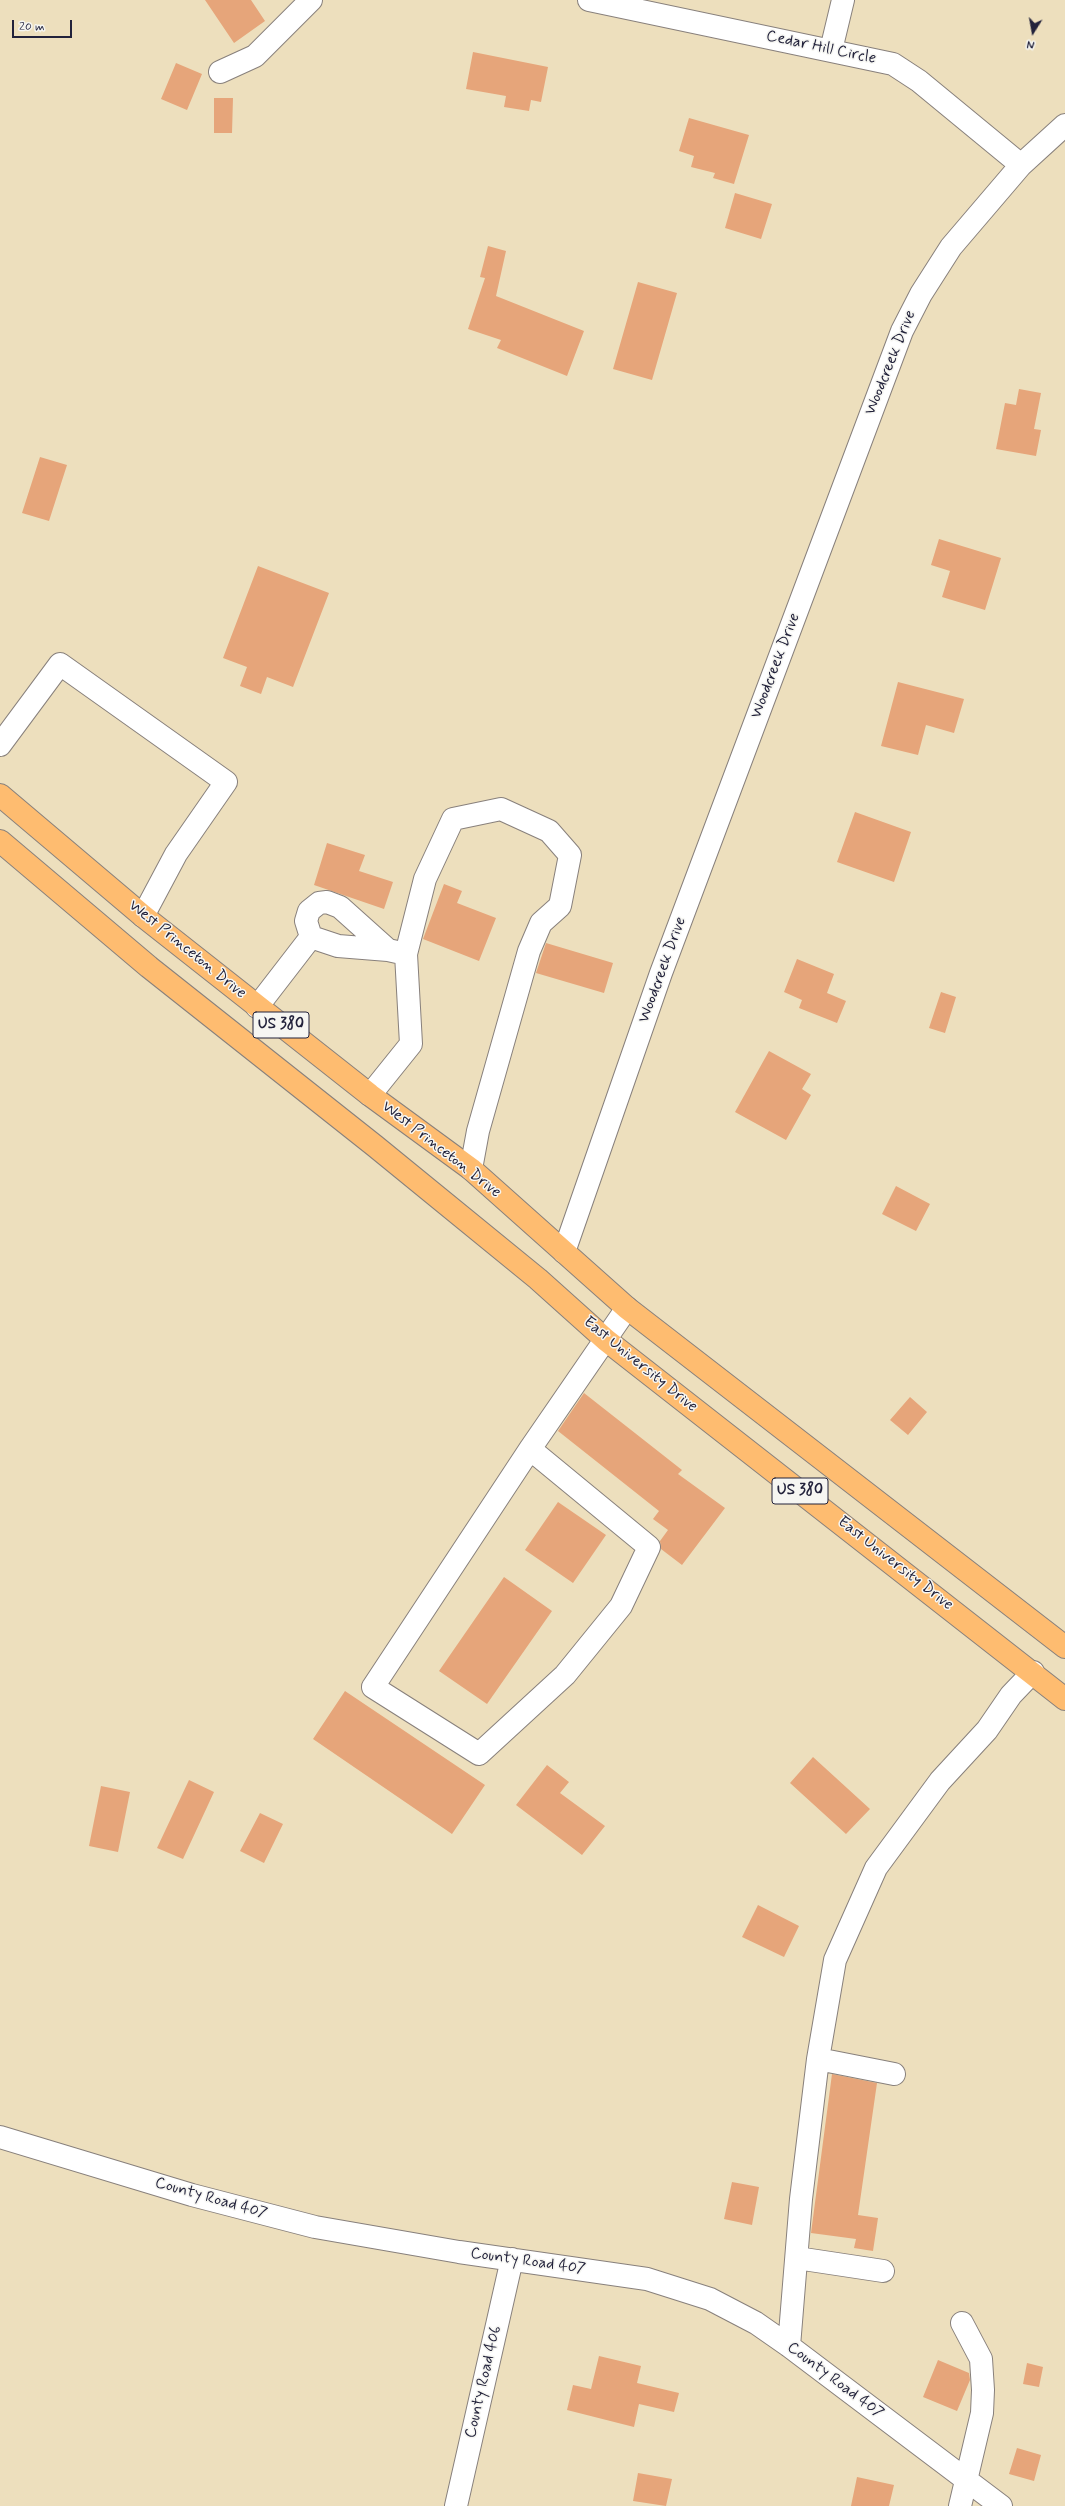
<!DOCTYPE html>
<html>
<head>
<meta charset="utf-8">
<style>
  body { margin:0 }
  #map { position:relative; width:1065px; height:2506px; overflow:hidden; background:#eddfbd; font-family:Mynerve,sans-serif }
  canvas { display:block }
  .north { position:absolute; left:1013px; top:12px; width:40px; height:40px; -webkit-text-stroke:3px #f6f6f2; paint-order:stroke; rotate:191deg; font-size:11px; font-weight:700; line-height:16px; text-align:center; color:#22223b }
  .north::after { content:''; display:block; margin:auto; width:14px; height:18px; background:#22223b; clip-path:polygon(50% 0,100% 100%,50% 72%,0 100%) }
  .scale { position:absolute; left:12px; top:20px; width:60px; height:18px; box-sizing:border-box; border:2px solid #22223b; border-top:0; padding-left:5px; font-size:12px; line-height:14px; white-space:nowrap; color:#22223b; -webkit-text-stroke:3px #f6f6f2; paint-order:stroke }
</style>
</head>
<body>
<div id="map">
<canvas width="1065" height="2506"></canvas>
<div class="north">N</div>
<div class="scale">20 m</div>
</div>
<script>
const g = document.querySelector('canvas').getContext('2d');
g.lineJoin = 'round';
function fillPath(path, color) {
  g.fillStyle = color;
  g.fill(path, 'evenodd');
}
function shape(rows) {
  const path = new Path2D();
  for (const r of rows) {
    path.moveTo(r[0], r[1]);
    for (let i = 2; i < r.length; i += 2) path.lineTo(r[i], r[i + 1]);
  }
  return path;
}
function strokePath(path, color, width, dash) {
  g.strokeStyle = color;
  g.lineWidth = width;
  g.lineCap = dash ? 'butt' : 'round';
  g.setLineDash(dash || []);
  g.stroke(path);
}
function label(font, color, halo, rows, align = 'center') {
  g.font = font + ' Mynerve,sans-serif';
  g.lineWidth = 3;
  g.setLineDash([]);
  g.textBaseline = 'middle';
  g.strokeStyle = halo;
  g.fillStyle = color;
  for (const [text, x, y, turn = 0] of rows) {
    g.save();
    g.translate(x, y);
    g.rotate((+turn || 0) * Math.PI / 180);
    g.textAlign = isNaN(turn) ? turn : align;
    if (halo) g.strokeText(text, 0, 0);
    g.fillText(text, 0, 0);
    g.restore();
  }
}
const building = shape([
  [205,0,251,0,265,21,234,43],
  [473,52,548,67,541,102,531,100,529,111,504,107,506,96,466,89],
  [176,63,202,74,187,110,161,99],
  [214,98,233,98,232,133,214,133],
  [689,118,749,135,734,184,713,178,715,173,691,167,694,156,679,151],
  [735,193,772,204,761,239,725,228],
  [488,246,506,251,496,296,584,331,567,376,497,348,501,340,468,329,485,278,480,277],
  [638,282,677,293,652,380,613,369],
  [1019,389,1041,393,1034,429,1041,430,1036,456,996,449,1005,403,1016,405],
  [40,457,67,465,49,521,22,513],
  [939,539,1001,558,985,610,942,597,950,571,931,565],
  [258,566,329,593,293,687,267,677,261,694,240,686,247,667,223,658],
  [898,682,964,699,954,733,926,725,918,755,881,746],
  [855,812,911,832,894,882,837,862],
  [327,843,365,855,359,871,393,882,384,909,314,885],
  [444,884,462,891,457,903,496,918,479,961,423,939],
  [546,943,613,963,604,993,536,973],
  [797,959,834,974,827,993,846,1001,837,1023,799,1008,802,1000,784,992],
  [941,992,956,997,945,1033,929,1028],
  [769,1051,811,1074,802,1089,811,1095,786,1140,735,1112],
  [896,1186,930,1204,916,1231,882,1214],
  [584,1393,682,1470,678,1474,725,1508,682,1565,661,1549,660,1541,668,1530,653,1519,659,1511,558,1431],
  [910,1397,927,1412,908,1435,890,1420],
  [558,1502,606,1535,573,1583,525,1550],
  [504,1577,552,1611,487,1704,439,1671],
  [345,1691,485,1785,452,1834,313,1739],
  [813,1757,870,1809,846,1834,790,1783],
  [547,1765,569,1782,560,1793,605,1826,582,1855,516,1805],
  [189,1780,214,1792,183,1859,157,1848],
  [101,1786,130,1792,118,1852,89,1846],
  [260,1813,283,1824,264,1863,240,1851],
  [758,1905,799,1926,784,1957,742,1937],
  [832,2074,877,2083,858,2215,878,2218,873,2251,854,2248,856,2239,811,2233],
  [732,2182,759,2187,752,2225,724,2219],
  [599,2356,641,2366,637,2383,679,2393,674,2412,639,2404,634,2427,567,2410,573,2385,591,2389],
  [938,2360,969,2373,970,2380,957,2411,923,2397],
  [1027,2363,1043,2367,1039,2387,1023,2384],
  [1017,2448,1041,2455,1034,2481,1009,2474],
  [638,2473,672,2479,666,2506,633,2501],
  [857,2477,894,2485,889,2506,851,2506]
]);
const minor = shape([
  [589,0,893,64,919,81,1021,165],
  [831,50,843,0],
  [220,72,255,56,311,0],
  [0,745,60,664,226,782,176,854,143,916],
  [311,937,338,946,388,950],
  [257,1007,311,937,306,921,309,911,319,903,327,902,340,907,388,950,406,954],
  [370,1095,411,1044,406,954,425,879,453,819,501,809,549,831,570,855,560,906,541,923,529,951,478,1131,471,1169],
  [564,1252,661,973,902,331,921,294,951,247,1021,165,1065,125],
  [530,1449,649,1547,621,1606,565,1675,479,1754,373,1687,530,1449,627,1308],
  [818,2059,894,2074],
  [0,2137,192,2195,315,2227,459,2252,647,2279,710,2299,756,2323,789,2346,1001,2506],
  [797,2258,883,2271],
  [789,2346,801,2199,818,2059,835,1960,876,1868,940,1781,987,1730,1011,1695,1033,1672],
  [456,2506,512,2259],
  [960,2506,982,2413,983,2390,981,2359,962,2323]
]);
const highway = shape([
  [0,795,143,916,370,1095,471,1169,627,1308,1065,1647],
  [0,841,149,967,375,1146,538,1279,606,1340,1065,1699]
]);
const shields = [
  [281,1025,56],
  [800,1491,56]
];
const shieldNames = [
  ["US 380",281,1025],
  ["US 380",800,1491]
];
const streetNames = [
  ["Cedar Hill Circle",821,48,12],
  ["Woodcreek Drive",891,363,-68],
  ["Woodcreek Drive",776,666,-69],
  ["West Princeton Drive",187,950,39],
  ["Woodcreek Drive",663,970,-70],
  ["West Princeton Drive",441,1150,38],
  ["East University Drive",640,1365,39],
  ["East University Drive",895,1564,38],
  ["County Road 407",211,2199,16],
  ["County Road 407",528,2262,8],
  ["County Road 407",835,2381,37],
  ["County Road 406",484,2382,-77]
];
fillPath(building, '#e6a57a');
strokePath(minor, '#88807c', 24);
strokePath(highway, '#88807c', 24);
strokePath(minor, '#fff', 22);
strokePath(highway, '#febc70', 22);
for (const [x, y, w] of shields) {
  const box = new Path2D();
  box.roundRect(x - w / 2, y - 13, w, 26, 3);
  g.fillStyle = '#f6f6f2';
  g.fill(box);
  strokePath(box, '#22223b', 1);
}
label('bold 15px', '#22223b', null, shieldNames);
label('16px', '#22223b', '#f6f6f2', streetNames);
</script>
</body>
</html>
